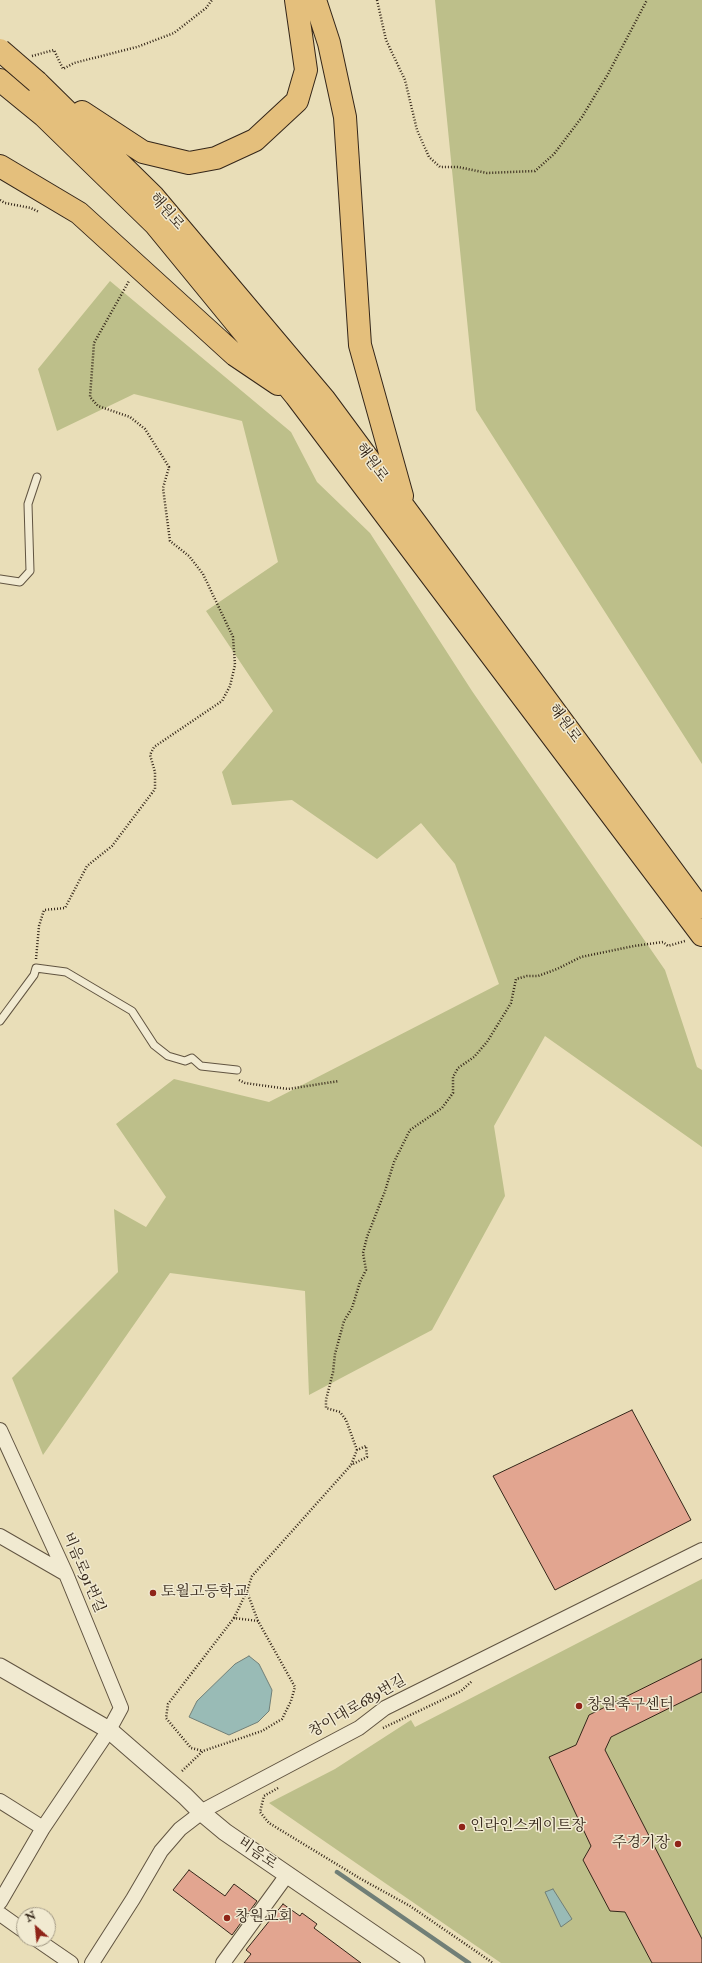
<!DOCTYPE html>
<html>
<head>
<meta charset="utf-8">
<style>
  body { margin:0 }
  #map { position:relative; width:702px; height:1963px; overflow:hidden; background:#e9deb8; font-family:"IM FELL Double Pica",serif }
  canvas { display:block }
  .north { position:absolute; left:16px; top:1907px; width:40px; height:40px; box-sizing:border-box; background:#f1ead1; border:1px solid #a59c87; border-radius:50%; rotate:333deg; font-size:11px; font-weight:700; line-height:16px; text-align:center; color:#342619 }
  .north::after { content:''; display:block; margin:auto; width:14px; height:18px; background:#8f2418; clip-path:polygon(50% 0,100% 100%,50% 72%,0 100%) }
</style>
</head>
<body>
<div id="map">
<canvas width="702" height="1963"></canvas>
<div class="north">N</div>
</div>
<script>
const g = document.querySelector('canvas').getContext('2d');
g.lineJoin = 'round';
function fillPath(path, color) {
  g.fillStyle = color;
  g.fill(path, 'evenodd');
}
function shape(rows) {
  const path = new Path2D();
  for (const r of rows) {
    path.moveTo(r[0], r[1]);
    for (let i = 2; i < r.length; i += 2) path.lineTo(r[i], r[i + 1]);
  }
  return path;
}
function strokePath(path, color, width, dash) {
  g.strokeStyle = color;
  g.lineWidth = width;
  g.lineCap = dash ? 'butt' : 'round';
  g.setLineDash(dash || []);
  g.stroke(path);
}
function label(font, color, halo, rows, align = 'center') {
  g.font = font + ' "IM FELL Double Pica","Noto Serif KR",serif';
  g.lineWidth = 3;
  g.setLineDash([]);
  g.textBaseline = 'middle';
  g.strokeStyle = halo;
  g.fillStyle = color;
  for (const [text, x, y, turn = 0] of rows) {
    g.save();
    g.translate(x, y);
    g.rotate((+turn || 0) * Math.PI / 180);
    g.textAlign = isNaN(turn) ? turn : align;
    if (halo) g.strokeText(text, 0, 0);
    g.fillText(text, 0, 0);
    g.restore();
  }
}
const green = shape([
  [435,0,702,0,702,764,476,410],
  [110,281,291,432,317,482,370,533,472,691,665,970,697,1067,702,1070,702,1147,545,1036,494,1126,505,1196,432,1330,309,1395,305,1291,170,1273,43,1455,12,1378,118,1272,114,1209,146,1227,166,1197,116,1124,174,1079,269,1102,499,984,455,864,421,823,377,859,292,800,232,805,222,772,273,711,206,611,278,562,242,421,134,394,57,431,38,369],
  [702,1579,702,1963,501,1963,269,1803,335,1769,411,1720,415,1727]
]);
const water = shape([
  [249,1656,259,1664,272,1690,269,1711,258,1722,229,1735,189,1717,197,1701,235,1664,249,1656],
  [553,1889,572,1919,561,1927,545,1892,553,1889]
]);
const stream = shape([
  [337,1872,469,1963]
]);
const building = shape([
  [632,1410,691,1520,555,1590,493,1476,632,1410],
  [702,1659,702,1692,611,1737,605,1750,702,1939,702,1963,652,1963,625,1912,610,1911,583,1860,591,1846,549,1757,576,1745,589,1715,702,1659],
  [189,1870,225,1896,234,1884,257,1901,232,1935,173,1890,189,1870],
  [283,1904,300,1916,302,1913,317,1924,314,1928,361,1963,244,1963,251,1954,246,1950,283,1904]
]);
const path = shape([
  [377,0,386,40,405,80,417,130,429,157,440,167,458,167,487,173,535,171,554,154,582,117,608,74,647,0],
  [32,56,54,50,63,69,74,63,137,47,174,33,206,8,212,0],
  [0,200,5,203,31,208,39,212],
  [36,959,39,926,44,910,65,908,87,866,112,846,155,789,155,772,150,755,154,747,222,701,230,686,235,665,233,637,203,574,189,556,170,541,163,488,169,467,145,429,130,417,98,406,90,397,94,343,129,281],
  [239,1080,245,1083,288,1089,339,1081],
  [357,1450,346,1420,340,1412,326,1408,326,1400,333,1372,335,1354,344,1321,352,1308,360,1282,366,1270,363,1253,367,1237,385,1191,394,1162,410,1130,442,1108,453,1093,453,1077,458,1068,474,1057,487,1042,511,1003,516,979,527,976,538,976,557,969,581,957,634,946,663,942,668,946,685,941],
  [247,1592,258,1621],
  [234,1618,247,1591,252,1576,351,1465,357,1450,366,1446,367,1457,351,1465],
  [383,1728,461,1691,472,1681],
  [182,1771,203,1751,262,1731,282,1719,291,1701,295,1687,258,1621,234,1618,168,1704,166,1718,191,1748,203,1751],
  [278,1788,264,1796,260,1812,269,1823,361,1879,410,1906,493,1963]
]);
const service = shape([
  [0,579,20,582,30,571,28,504,37,477],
  [0,1021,34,975,36,968,66,972,132,1011,154,1045,168,1056,185,1061,192,1058,201,1066,237,1070]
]);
const minor = shape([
  [0,1430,66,1574,121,1708,109,1730,43,1828,0,1902],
  [0,1536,66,1574],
  [0,1801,43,1828],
  [0,1914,24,1931],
  [36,1939,71,1963],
  [92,1963,133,1899,161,1851,180,1829,206,1809,359,1728,385,1708,702,1550],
  [223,1963,287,1875]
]);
const tertiary = shape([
  [0,1667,109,1730,185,1796,201,1812,225,1832,416,1963]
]);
const trunk = shape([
  [315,0,329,43,345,117,360,345,402,496],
  [0,80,44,116,155,224,296,396,702,935],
  [37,82,153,196,324,399,700,908],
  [82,112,143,152,189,163,216,158,255,140,297,101,306,70,296,0],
  [0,166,79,213,235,355,278,384]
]);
const trunkBridge = shape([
  [0,50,37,82]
]);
const markers = [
  [153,1593,4,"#8f2418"],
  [579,1706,4,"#8f2418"],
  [462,1827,4,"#8f2418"],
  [678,1844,4,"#8f2418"],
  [227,1918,4,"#8f2418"]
];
const streetNames = [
  ["해원로",166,212,49],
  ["해원로",371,463,54],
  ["해원로",564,724,54],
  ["비음로91번길",83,1573,67],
  ["창이대로689번길",358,1707,-30],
  ["비음로",257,1854,35]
];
const poiNames = [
  ["토월고등학교",161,1593],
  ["창원축구센터",587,1706],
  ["인라인스케이트장",470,1827],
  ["주경기장",670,1844,"right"],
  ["창원교회",235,1918]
];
fillPath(green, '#bdbf8a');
fillPath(water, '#99bbb6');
strokePath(water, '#717f77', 1);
strokePath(stream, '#717f77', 4.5);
fillPath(building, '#e2a590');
strokePath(building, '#342619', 1);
strokePath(service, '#615441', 9);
strokePath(minor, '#615441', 16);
strokePath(tertiary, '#615441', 19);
strokePath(trunk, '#342619', 24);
strokePath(path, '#342619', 2.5, [1, 2]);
strokePath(service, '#f1ead1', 7);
strokePath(minor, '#f1ead1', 14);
strokePath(tertiary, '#f1ead1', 17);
strokePath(trunk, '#e4bf7c', 22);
strokePath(trunkBridge, '#342619', 24, []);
strokePath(trunkBridge, '#e4bf7c', 22);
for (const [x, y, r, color] of markers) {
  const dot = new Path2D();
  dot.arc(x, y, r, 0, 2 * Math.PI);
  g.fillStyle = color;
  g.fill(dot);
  strokePath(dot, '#f1ead1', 1.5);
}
label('15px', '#342619', '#f1ead1', streetNames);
label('15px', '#342619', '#f1ead1', poiNames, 'left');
</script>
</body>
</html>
